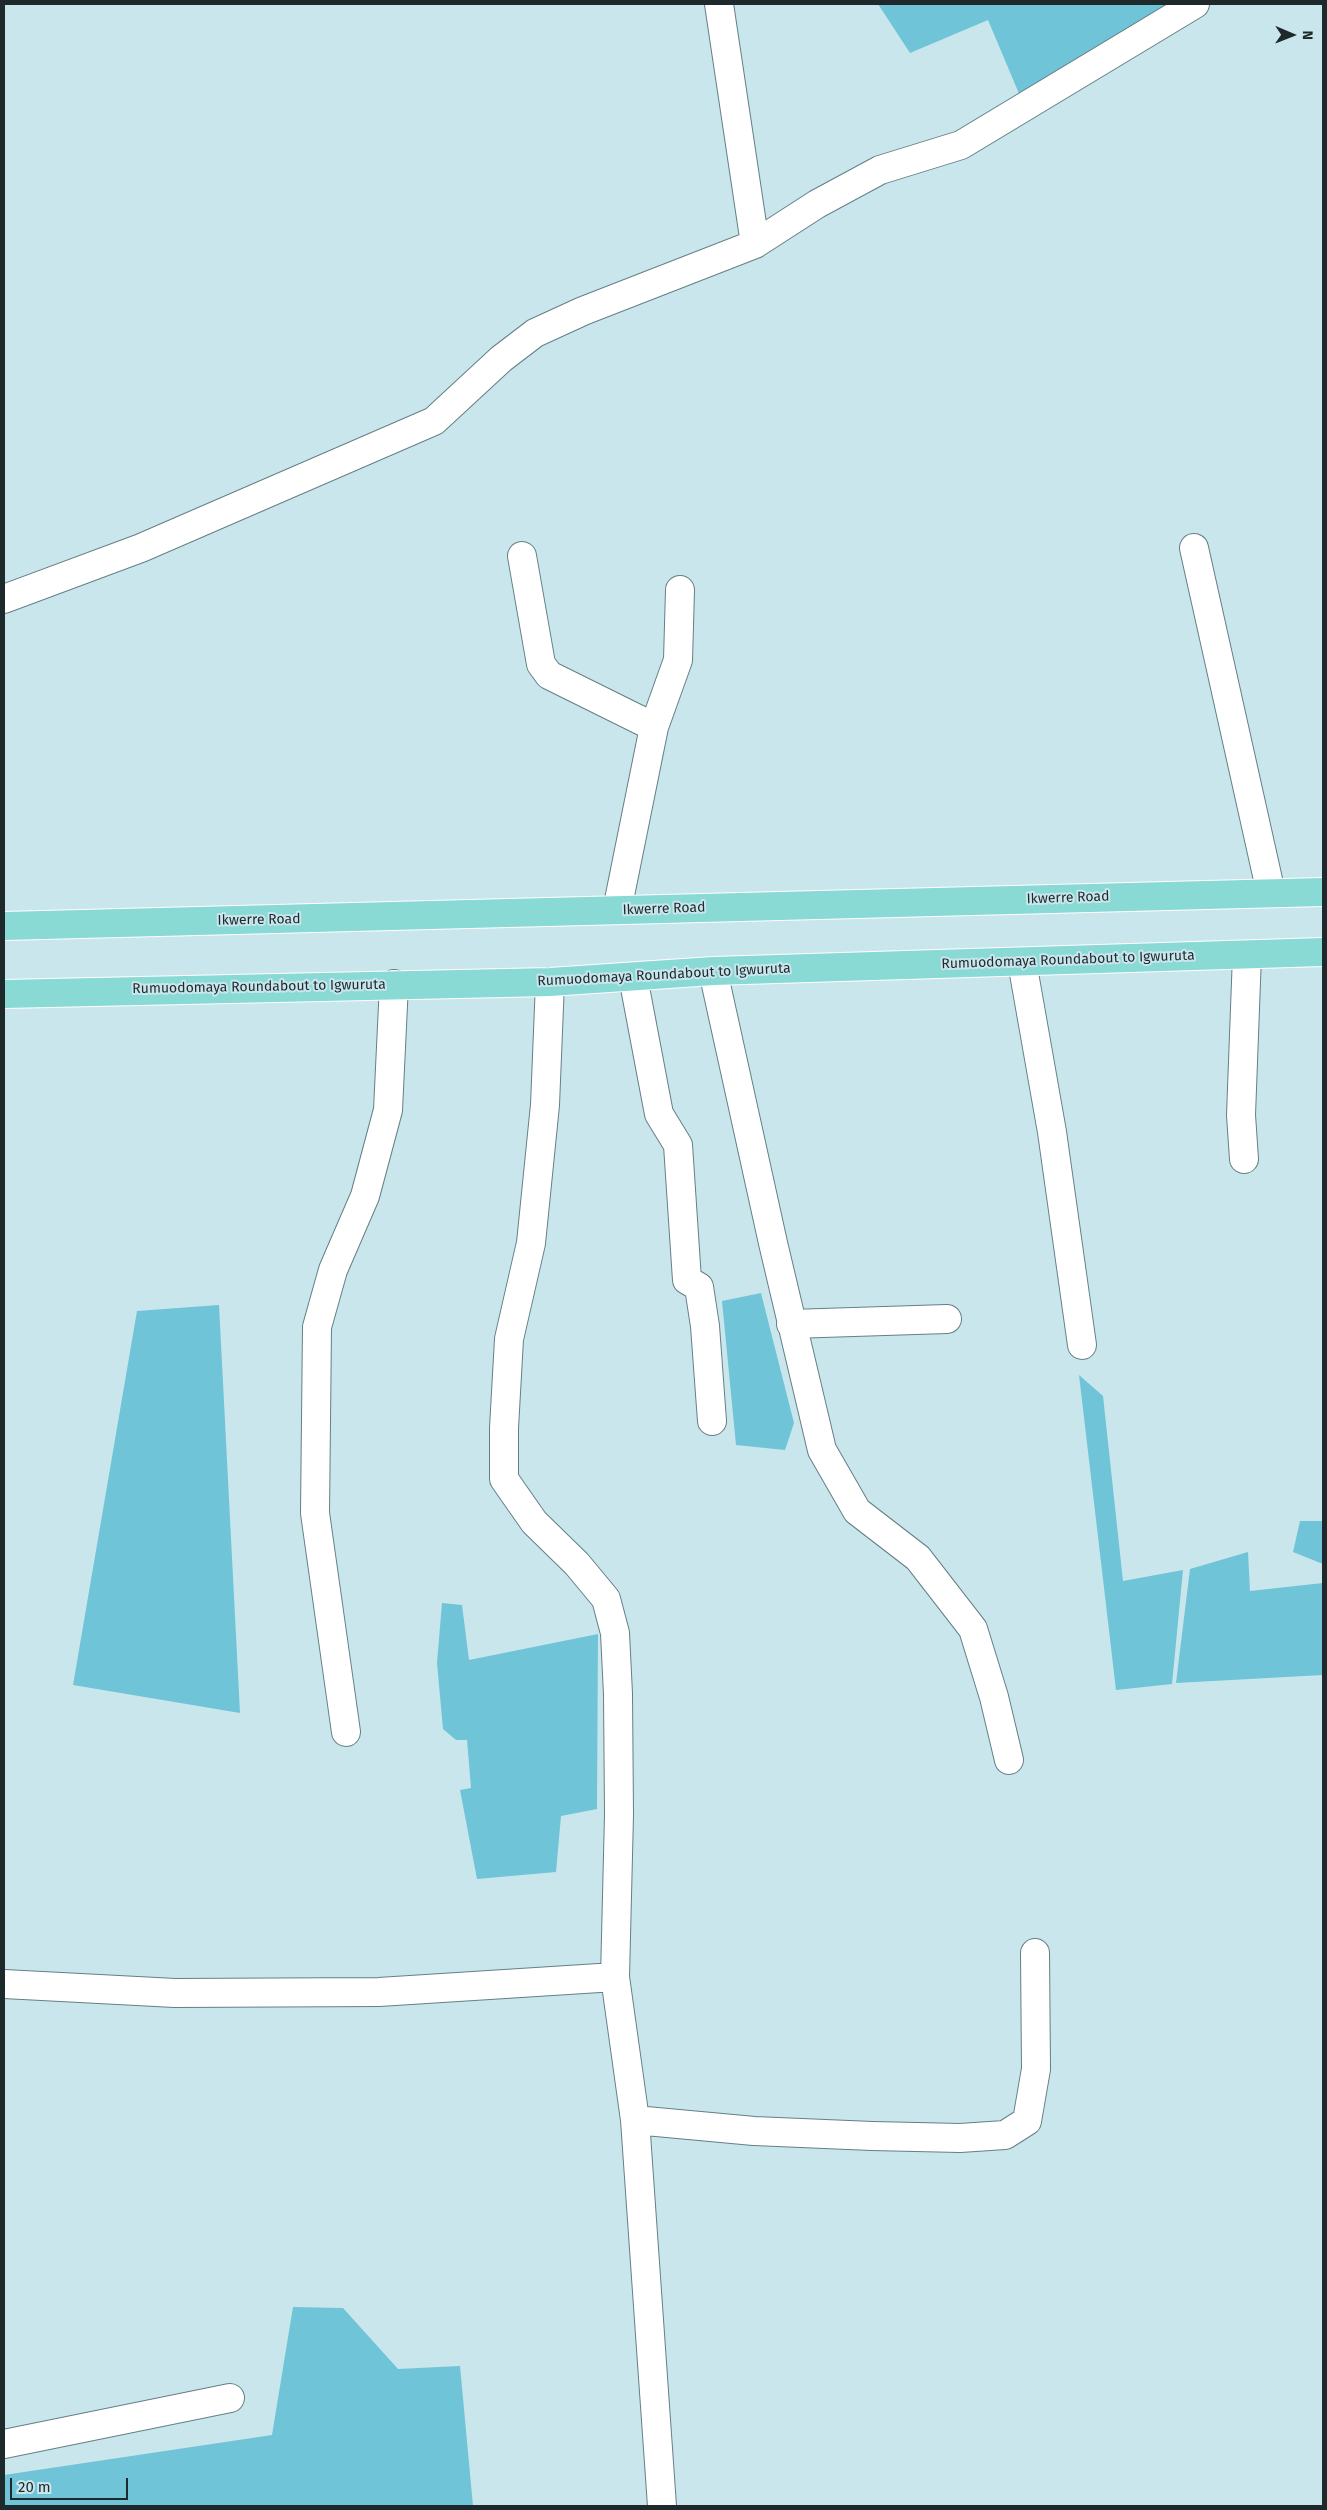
<!DOCTYPE html>
<html>
<head>
<meta charset="utf-8">
<style>
  body { margin:0 }
  #map { position:relative; width:1327px; height:2510px; overflow:hidden; background:#c9e6ed; font-family:"Fira Sans",sans-serif }
  canvas { display:block }
  .frame { position:absolute; inset:0; border:5px solid #1e292c; pointer-events:none }
  .north { position:absolute; left:1267px; top:10px; width:50px; height:50px; -webkit-text-stroke:4px #c9e6ed; paint-order:stroke; rotate:91deg; font-size:14px; font-weight:700; line-height:20px; text-align:center; color:#1e292c }
  .north::after { content:''; display:block; margin:auto; width:18px; height:22px; background:#1e292c; clip-path:polygon(50% 0,100% 100%,50% 72%,0 100%) }
  .scale { position:absolute; left:10px; top:2478px; width:118px; height:22px; box-sizing:border-box; border:2px solid #1e292c; border-top:0; padding-left:6px; font-size:15px; line-height:18px; white-space:nowrap; color:#1e292c; -webkit-text-stroke:4px #c9e6ed; paint-order:stroke }
</style>
</head>
<body>
<div id="map">
<canvas width="1327" height="2510"></canvas>
<div class="frame"></div>
<div class="north">N</div>
<div class="scale">20 m</div>
</div>
<script>
const g = document.querySelector('canvas').getContext('2d');
g.lineJoin = 'round';
function fillPath(path, color) {
  g.fillStyle = color;
  g.fill(path, 'evenodd');
}
function shape(rows) {
  const path = new Path2D();
  for (const r of rows) {
    path.moveTo(r[0], r[1]);
    for (let i = 2; i < r.length; i += 2) path.lineTo(r[i], r[i + 1]);
  }
  return path;
}
function strokePath(path, color, width, dash) {
  g.strokeStyle = color;
  g.lineWidth = width;
  g.lineCap = dash ? 'butt' : 'round';
  g.setLineDash(dash || []);
  g.stroke(path);
}
function label(font, color, halo, rows, align = 'center') {
  g.font = font + ' "Fira Sans",sans-serif';
  g.lineWidth = 4;
  g.setLineDash([]);
  g.textBaseline = 'middle';
  g.strokeStyle = halo;
  g.fillStyle = color;
  for (const [text, x, y, turn = 0] of rows) {
    g.save();
    g.translate(x, y);
    g.rotate((+turn || 0) * Math.PI / 180);
    g.textAlign = isNaN(turn) ? turn : align;
    if (halo) g.strokeText(text, 0, 0);
    g.fillText(text, 0, 0);
    g.restore();
  }
}
const green = shape([
  [878,4,1188,4,1020,96,988,20,910,53],
  [761,1293,794,1423,785,1450,736,1445,722,1301],
  [219,1305,240,1713,73,1685,137,1311],
  [1079,1375,1103,1396,1123,1581,1183,1570,1172,1684,1116,1690],
  [1300,1521,1323,1521,1323,1564,1293,1552],
  [1248,1552,1250,1591,1323,1583,1323,1675,1176,1683,1190,1569],
  [442,1603,462,1605,469,1660,598,1634,597,1809,561,1816,556,1872,477,1879,460,1790,471,1788,467,1740,456,1740,443,1729,437,1663],
  [293,2307,343,2308,398,2369,460,2366,473,2506,4,2506,4,2475,272,2435]
]);
const minor = shape([
  [719,4,755,244],
  [1194,548,1271,893],
  [522,556,541,664,549,675,654,727],
  [4,599,141,548,434,421,501,359,535,333,583,311,755,244,817,204,880,170,961,145,1195,4],
  [617,910,654,727,678,660,680,590],
  [1022,962,1052,1132,1082,1345],
  [713,971,773,1243,822,1450,857,1511,918,1558,973,1629,994,1697,1009,1760],
  [633,977,659,1114,678,1145,687,1280,699,1287,705,1326,712,1421],
  [550,982,545,1105,531,1243,509,1339,504,1428,504,1479,534,1522,577,1564,606,1599,615,1633,618,1694,619,1815,615,1977,635,2120,662,2506],
  [1244,1159,1241,1115,1247,955],
  [791,1324,947,1319],
  [346,1732,315,1513,317,1327,333,1270,365,1196,388,1110,394,984],
  [4,1984,175,1993,379,1992,615,1977],
  [635,2120,754,2131,872,2136,960,2138,1005,2135,1027,2121,1036,2069,1035,1953],
  [4,2444,230,2398]
]);
const major = shape([
  [4,926,1323,892],
  [4,994,550,982,713,971,1323,952]
]);
const streetNames = [
  ["Ikwerre Road",1068,898,-2],
  ["Ikwerre Road",664,909,-2],
  ["Ikwerre Road",259,920,-1],
  ["Rumuodomaya Roundabout to Igwuruta",1068,960,-2],
  ["Rumuodomaya Roundabout to Igwuruta",664,975,-3],
  ["Rumuodomaya Roundabout to Igwuruta",259,987,-1]
];
fillPath(green, '#6fc4d7');
strokePath(minor, '#657f85', 30);
strokePath(major, '#fff', 30);
strokePath(minor, '#fff', 28);
strokePath(major, '#89d9d5', 28);
label('14px', '#1e292c', '#c9e6ed', streetNames);
</script>
</body>
</html>
